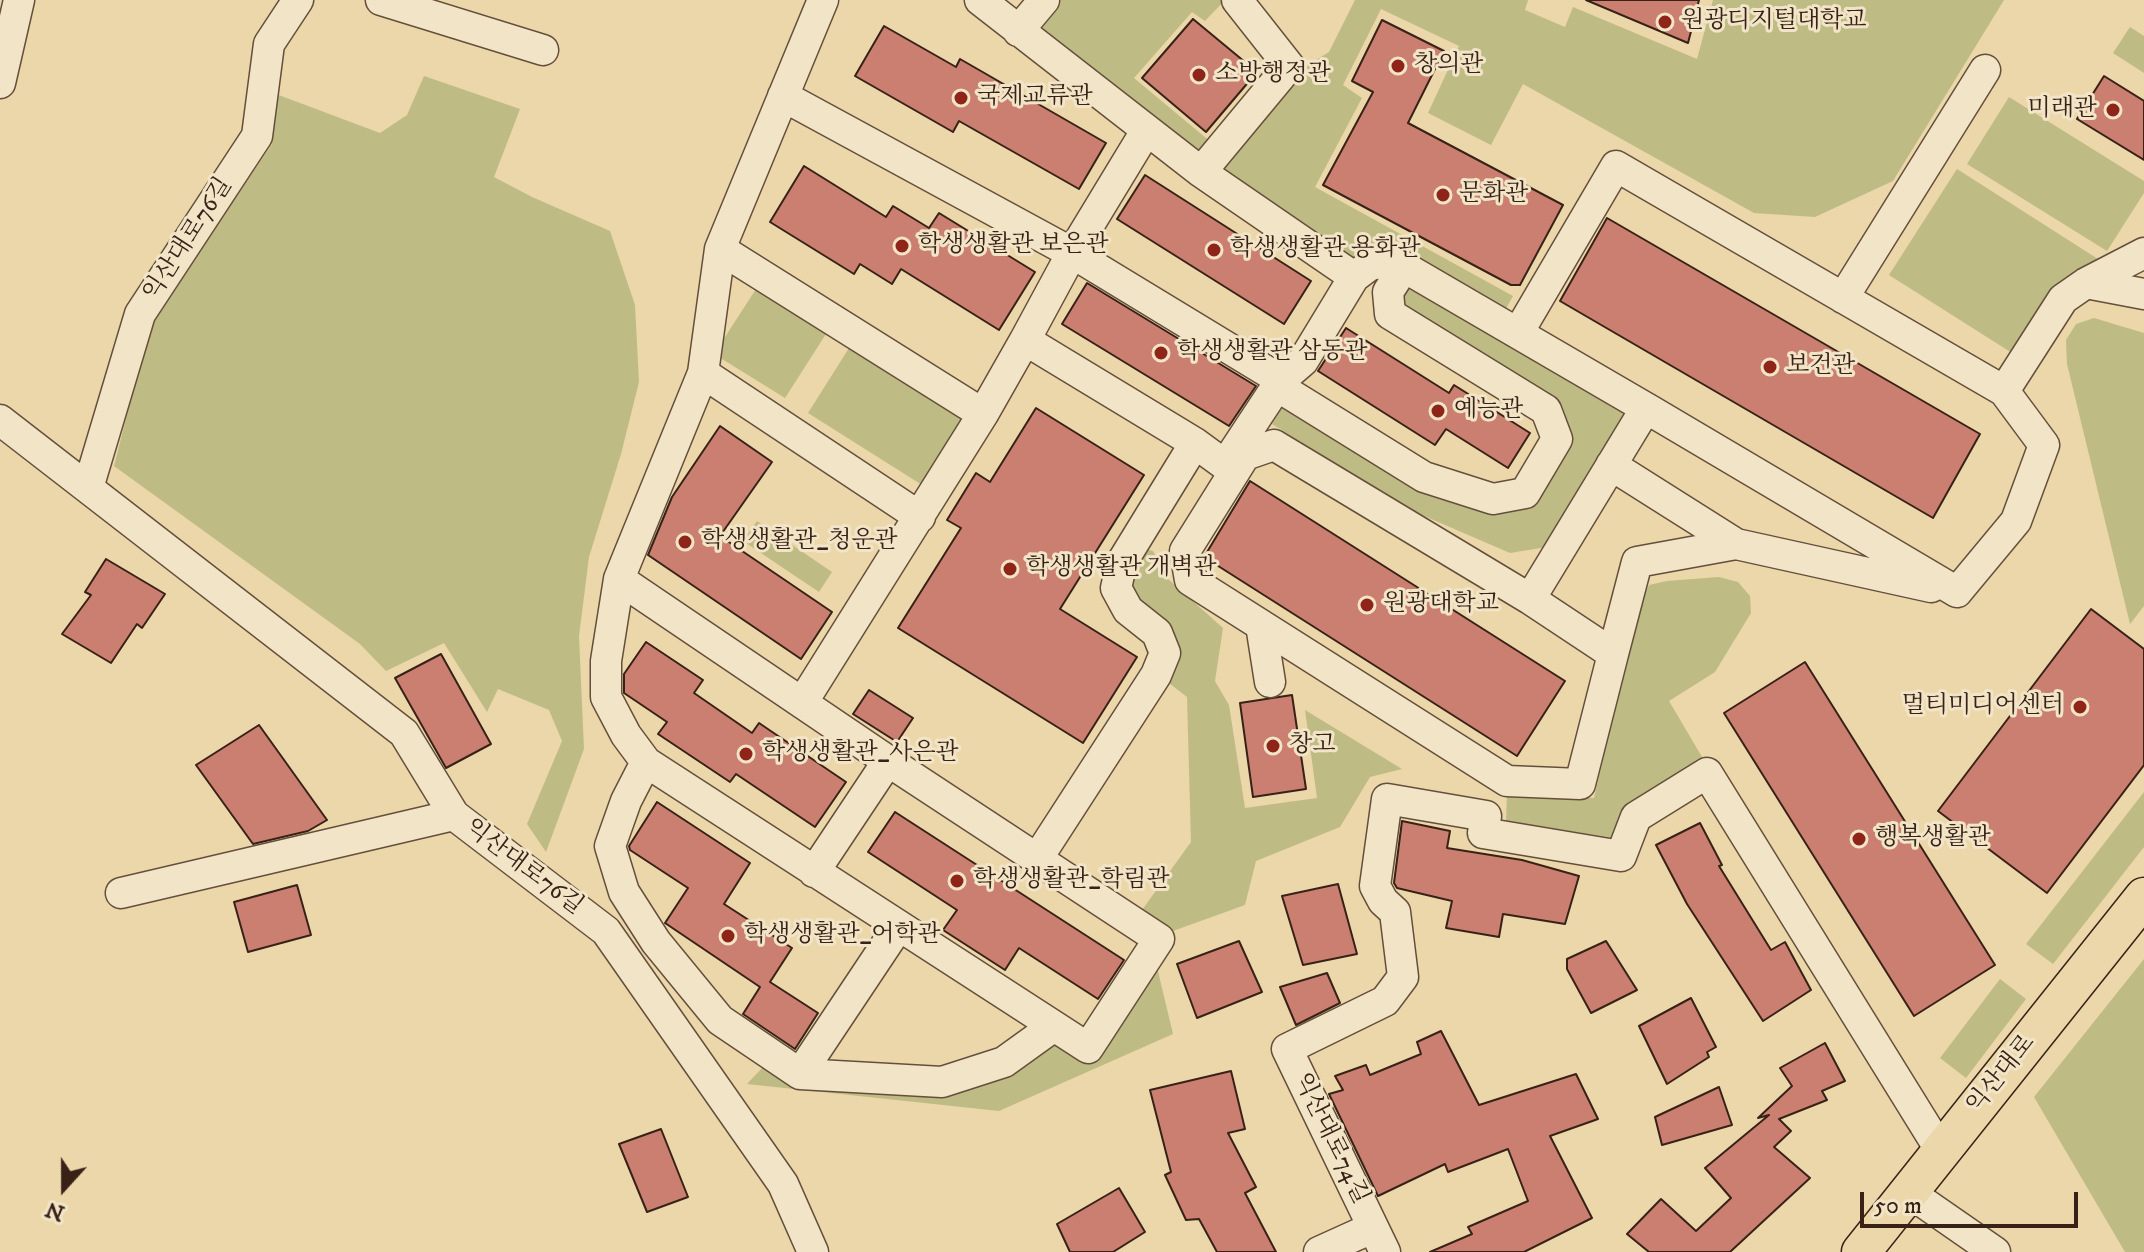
<!DOCTYPE html>
<html>
<head>
<meta charset="utf-8">
<style>
  body { margin:0 }
  #map { position:relative; width:2144px; height:1252px; overflow:hidden; background:#ebd7a9; font-family:"IM FELL DW Pica",serif }
  canvas { display:block }
  .north { position:absolute; left:24px; top:1148px; width:80px; height:80px; -webkit-text-stroke:6px #f2e5c7; paint-order:stroke; rotate:201deg; font-size:22px; font-weight:700; line-height:32px; text-align:center; color:#382218 }
  .north::after { content:''; display:block; margin:auto; width:28px; height:36px; background:#382218; clip-path:polygon(50% 0,100% 100%,50% 72%,0 100%) }
  .scale { position:absolute; left:1860px; top:1192px; width:218px; height:36px; box-sizing:border-box; border:4px solid #382218; border-top:0; padding-left:10px; font-size:24px; line-height:28px; white-space:nowrap; color:#382218; -webkit-text-stroke:6px #f2e5c7; paint-order:stroke }
</style>
</head>
<body>
<div id="map">
<canvas width="2144" height="1252"></canvas>
<div class="north">N</div>
<div class="scale">50 m</div>
</div>
<script>
const g = document.querySelector('canvas').getContext('2d');
g.lineJoin = 'round';
function fillPath(path, color) {
  g.fillStyle = color;
  g.fill(path, 'evenodd');
}
function shape(rows) {
  const path = new Path2D();
  for (const r of rows) {
    path.moveTo(r[0], r[1]);
    for (let i = 2; i < r.length; i += 2) path.lineTo(r[i], r[i + 1]);
  }
  return path;
}
function strokePath(path, color, width, dash) {
  g.strokeStyle = color;
  g.lineWidth = width;
  g.lineCap = dash ? 'butt' : 'round';
  g.setLineDash(dash || []);
  g.stroke(path);
}
function label(font, color, halo, rows, align = 'center') {
  g.font = font + ' "IM FELL DW Pica","Noto Serif KR",serif';
  g.lineWidth = 6;
  g.setLineDash([]);
  g.textBaseline = 'middle';
  g.strokeStyle = halo;
  g.fillStyle = color;
  for (const [text, x, y, turn = 0] of rows) {
    g.save();
    g.translate(x, y);
    g.rotate((+turn || 0) * Math.PI / 180);
    g.textAlign = isNaN(turn) ? turn : align;
    if (halo) g.strokeText(text, 0, 0);
    g.fillText(text, 0, 0);
    g.restore();
  }
}
const green = shape([
  [1055,0,1225,0,1205,21,1192,12,1134,78,1212,143,1199,161,1032,29],
  [1355,0,1528,0,1525,10,1565,27,1573,7,1697,59,1713,0,2004,0,1893,181,1815,217,1754,213,1523,84,1491,145,1428,113,1459,46,1381,9,1343,85,1362,98,1315,187,1513,296,1503,314,1356,268,1214,170,1297,72,1329,52],
  [2130,27,2144,36,2144,73,2113,53],
  [424,76,520,109,494,177,532,197,610,231,635,305,639,382,621,454,589,557,579,636,584,749,546,852,527,824,562,741,549,710,498,689,487,712,444,643,386,671,360,644,114,466,150,324,272,144,276,94,380,133,407,115],
  [2009,97,2144,181,2144,193,2107,251,1967,164],
  [1957,169,2098,259,2053,289,2012,353,1889,275],
  [1409,280,1630,412,1547,547,1510,553,1408,509,1272,424,1284,403,1492,510,1569,440,1403,305,1401,294],
  [756,289,826,334,785,398,714,354],
  [2094,318,2144,333,2144,606,2130,624,2067,364,2066,340,2076,324],
  [849,348,963,420,922,485,808,413],
  [757,521,832,572,819,592,743,541],
  [1142,548,1153,551,1168,579,1223,628,1215,681,1229,705,1245,808,1317,798,1305,710,1402,769,1370,777,1340,827,1256,861,1245,905,1173,931,1142,910,1191,842,1187,697,1165,680,1135,601,1127,586],
  [1719,577,1738,582,1750,596,1751,613,1715,672,1669,701,1705,762,1621,839,1506,821,1507,795,1594,798,1637,611,1649,585,1667,581],
  [2144,792,2144,847,2053,964,2026,944],
  [2144,959,2144,1252,2125,1252,2034,1097],
  [1156,963,1173,1034,999,1111,747,1084,765,1065,948,1091,1055,1041,1089,1061],
  [2000,979,2026,999,1966,1078,1940,1058]
]);
const building = shape([
  [1586,0,1699,0,1688,43,1586,0],
  [1193,19,1257,72,1206,132,1142,78,1193,19],
  [1382,20,1444,51,1408,123,1563,205,1520,285,1511,285,1323,185,1373,92,1352,81,1382,20],
  [884,26,956,67,960,59,1106,143,1079,189,959,121,953,132,855,76,884,26],
  [2104,76,2144,101,2144,160,2077,119,2104,76],
  [804,166,886,217,893,206,929,228,939,213,1035,272,999,330,901,269,892,284,860,264,854,274,770,222,804,166],
  [1145,175,1311,281,1284,324,1117,219,1145,175],
  [1607,218,1980,434,1933,518,1560,301,1607,218],
  [1087,283,1256,386,1229,426,1062,324,1087,283],
  [1346,328,1449,393,1454,385,1530,433,1508,468,1446,429,1435,445,1318,371,1346,328],
  [1036,408,1144,475,1060,609,1137,657,1083,743,898,628,961,528,947,520,976,473,990,482,1036,408],
  [720,426,772,462,720,536,832,612,801,659,648,555,672,497,720,426],
  [1250,481,1565,681,1517,756,1204,557,1250,481],
  [106,559,165,594,142,628,137,624,111,663,62,634,91,595,85,592,106,559],
  [2091,609,2144,649,2144,765,2047,893,1938,811,2091,609],
  [646,642,703,680,694,693,752,733,759,723,846,782,815,827,736,774,730,782,658,734,667,722,624,693,624,674,646,642],
  [441,654,491,744,446,768,395,678,441,654],
  [1805,662,1995,965,1914,1016,1724,713,1805,662],
  [869,690,913,718,897,742,853,714,869,690],
  [1292,695,1306,789,1253,797,1240,703,1292,695],
  [259,725,327,820,308,831,253,844,196,765,259,725],
  [657,802,750,863,724,904,792,948,770,982,818,1013,795,1049,743,1014,760,987,665,923,688,888,630,850,629,846,657,802],
  [895,812,1124,960,1098,999,1019,948,1005,970,943,930,957,910,868,852,895,812],
  [1402,821,1450,831,1447,848,1522,860,1579,876,1565,924,1503,914,1499,937,1446,928,1452,901,1397,888,1394,883,1402,821],
  [1700,823,1722,865,1719,866,1771,950,1785,942,1811,990,1763,1021,1687,904,1656,845,1700,823],
  [1338,884,1357,954,1303,965,1282,896,1338,884],
  [297,885,311,935,248,952,234,902,297,885],
  [1239,941,1262,992,1197,1018,1177,964,1239,941],
  [1606,941,1637,990,1591,1013,1567,969,1567,959,1606,941],
  [1327,973,1340,1003,1296,1025,1280,987,1327,973],
  [1691,998,1716,1047,1707,1052,1709,1057,1667,1084,1639,1026,1691,998],
  [1441,1031,1479,1105,1576,1074,1598,1119,1550,1136,1592,1218,1524,1252,1430,1252,1472,1234,1468,1227,1528,1201,1508,1149,1448,1172,1445,1164,1378,1196,1329,1094,1343,1090,1335,1076,1366,1065,1370,1075,1421,1054,1417,1042,1441,1031],
  [1825,1043,1845,1081,1822,1091,1827,1100,1779,1119,1791,1131,1774,1147,1810,1178,1730,1252,1649,1252,1627,1234,1661,1199,1696,1231,1731,1198,1705,1168,1769,1115,1758,1118,1792,1086,1780,1068,1825,1043],
  [1231,1071,1245,1129,1228,1133,1256,1187,1245,1193,1276,1252,1217,1252,1199,1219,1186,1220,1165,1175,1171,1172,1150,1090,1231,1071],
  [1719,1087,1732,1125,1662,1145,1655,1117,1719,1087],
  [661,1129,688,1197,647,1212,619,1144,661,1129],
  [1119,1188,1145,1232,1113,1252,1070,1252,1057,1224,1119,1188]
]);
const minor = shape([
  [381,0,543,50],
  [980,0,1201,172,1354,277,1303,361,1281,380],
  [1018,31,1044,0],
  [0,83,19,0],
  [783,96,1072,253,1281,380,1225,465,1195,443,1025,340,983,414,802,703],
  [1201,172,1289,66,1237,0],
  [720,249,983,414],
  [1354,277,1370,265,1387,262,1404,267,1646,408],
  [2086,283,2144,294],
  [1843,298,1985,70],
  [1518,333,1616,166,2004,391,2063,299,2086,283,2144,253],
  [1025,340,1072,253,1146,131],
  [703,373,920,517],
  [1277,386,1424,477,1493,499,1525,493,1557,439,1546,410,1390,314,1388,292,1404,267],
  [0,420,404,733,454,815,606,931,783,1184,813,1252],
  [1274,445,1530,599,1613,654,1580,784,1507,781,1190,580,1185,551,1245,455,1274,445],
  [1611,465,1736,544],
  [88,488,140,314,257,136,269,44,298,0],
  [619,579,888,761,1159,939,1088,1048,646,762,626,735,606,697,606,661,619,579,703,373,720,249,823,0],
  [1957,592,2016,521,2044,445,2004,391],
  [1530,599,1646,408,1957,592],
  [1261,625,1270,682],
  [1613,654,1637,562,1736,544,1931,587],
  [646,762,626,801,610,846,624,892,656,942,720,1020,800,1074,942,1082,1004,1062,1054,1026],
  [1037,859,1156,675,1165,653,1157,633,1128,610,1116,588,1122,562,1195,443],
  [814,872,888,761],
  [121,893,454,815],
  [800,1074,898,927],
  [1907,1191,1995,1252],
  [1319,1252,1372,1228],
  [1385,1252,1287,1049,1385,1001,1403,977,1395,912,1383,901,1375,886,1387,799,1486,816,1483,833,1621,856,1636,817,1707,773,1941,1151]
]);
const major = shape([
  [1861,1252,2144,897]
]);
const markers = [
  [1665,22,8,"#8f2418"],
  [1398,66,8,"#8f2418"],
  [1199,75,8,"#8f2418"],
  [961,98,8,"#8f2418"],
  [2113,110,8,"#8f2418"],
  [1443,195,8,"#8f2418"],
  [902,246,8,"#8f2418"],
  [1214,250,8,"#8f2418"],
  [1161,353,8,"#8f2418"],
  [1770,367,8,"#8f2418"],
  [1438,411,8,"#8f2418"],
  [685,542,8,"#8f2418"],
  [1010,569,8,"#8f2418"],
  [1367,605,8,"#8f2418"],
  [2080,707,8,"#8f2418"],
  [1273,746,8,"#8f2418"],
  [746,754,8,"#8f2418"],
  [1859,839,8,"#8f2418"],
  [957,881,8,"#8f2418"],
  [728,936,8,"#8f2418"]
];
const poiNames = [
  ["원광디지털대학교",1681,22],
  ["창의관",1414,66],
  ["소방행정관",1215,75],
  ["국제교류관",977,98],
  ["미래관",2097,110,"right"],
  ["문화관",1459,195],
  ["학생생활관 보은관",918,246],
  ["학생생활관 용화관",1230,250],
  ["학생생활관 삼동관",1177,353],
  ["보건관",1786,367],
  ["예능관",1454,411],
  ["학생생활관_청운관",701,542],
  ["학생생활관 개벽관",1026,569],
  ["원광대학교",1383,605],
  ["멀티미디어센터",2064,707,"right"],
  ["창고",1289,746],
  ["학생생활관_사은관",762,754],
  ["행복생활관",1875,839],
  ["학생생활관_학림관",973,881],
  ["학생생활관_어학관",744,936]
];
const streetNames = [
  ["익산대로76길",189,240,-57],
  ["익산대로76길",523,868,37],
  ["익산대로",2002,1075,-51],
  ["익산대로74길",1330,1139,64]
];
fillPath(green, '#bebc84');
fillPath(building, '#cb7f70');
strokePath(building, '#382218', 2);
strokePath(minor, '#654f3c', 33);
strokePath(major, '#382218', 41);
strokePath(minor, '#f2e5c7', 30);
strokePath(major, '#ebd7a9', 38);
for (const [x, y, r, color] of markers) {
  const dot = new Path2D();
  dot.arc(x, y, r, 0, 2 * Math.PI);
  g.fillStyle = color;
  g.fill(dot);
  strokePath(dot, '#f2e5c7', 3);
}
label('24px', '#382218', '#f2e5c7', poiNames, 'left');
label('24px', '#382218', '#f2e5c7', streetNames);
</script>
</body>
</html>
